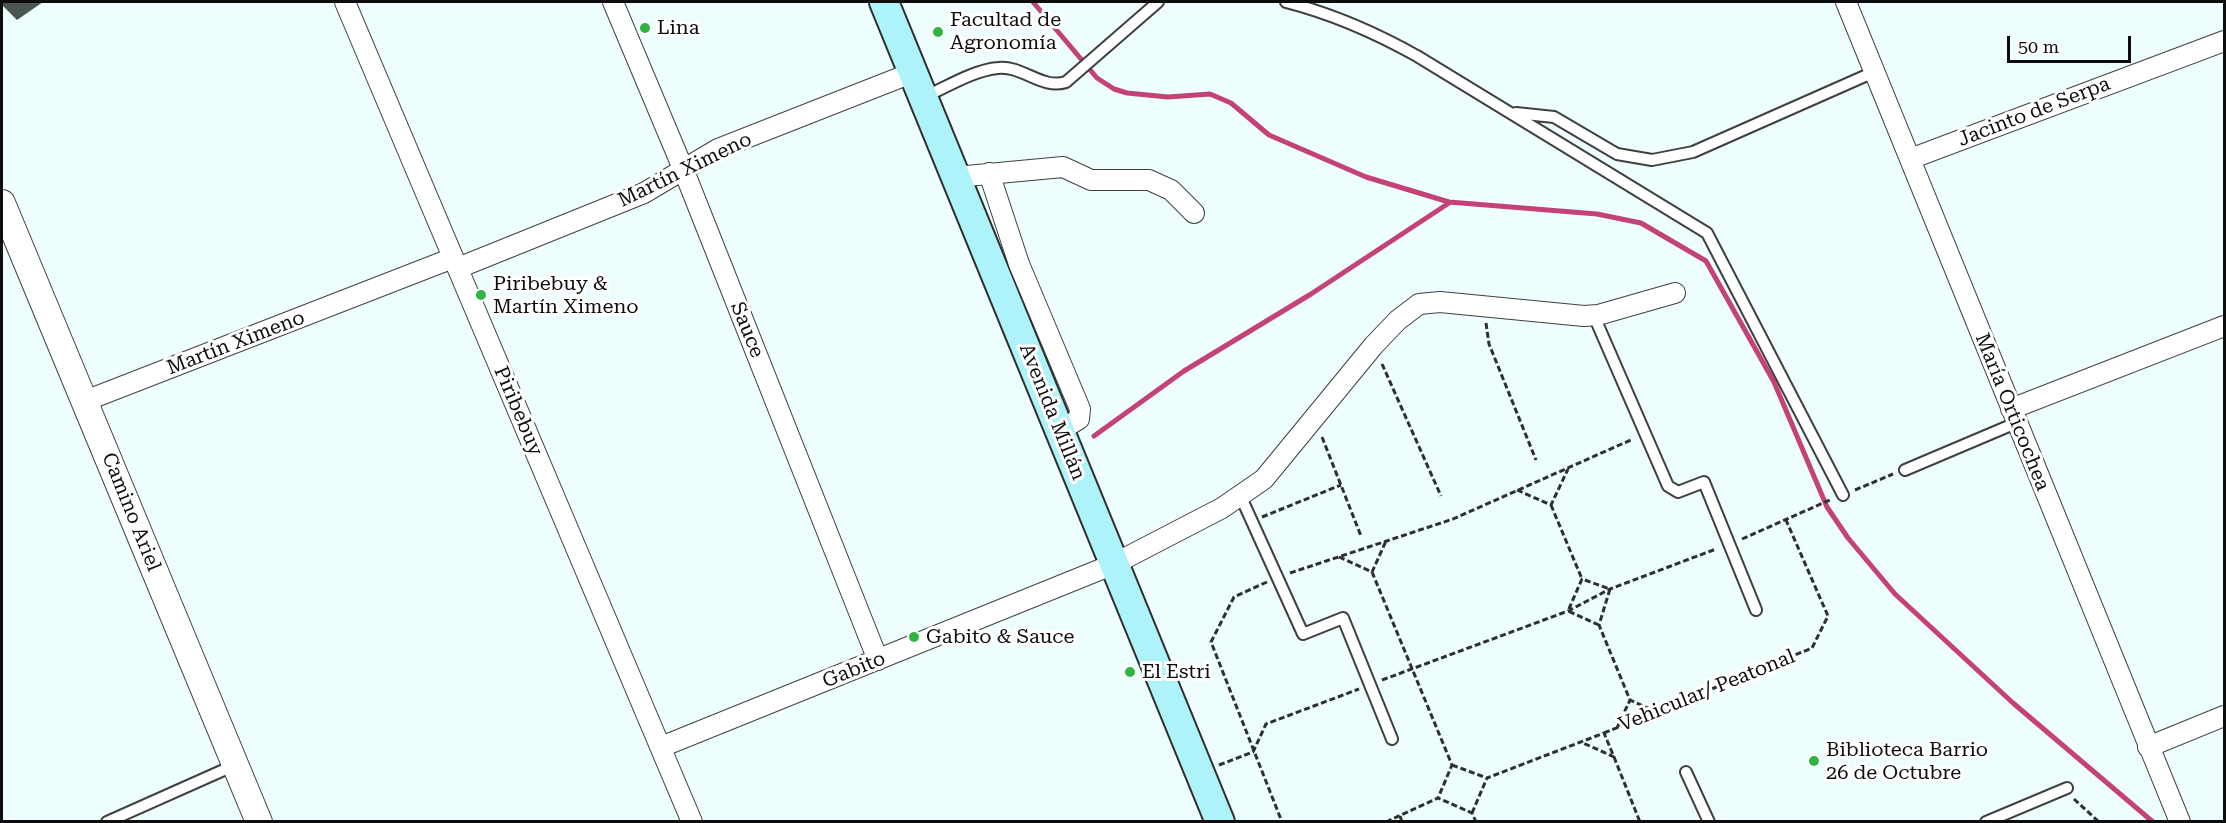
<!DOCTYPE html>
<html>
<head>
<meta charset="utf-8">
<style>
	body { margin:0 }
	#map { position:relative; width:2226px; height:823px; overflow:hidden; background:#eefefe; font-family:"Roboto Serif",serif }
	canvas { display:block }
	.frame { position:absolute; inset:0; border:3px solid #0d0d0d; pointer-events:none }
	.scale { position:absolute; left:2007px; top:36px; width:124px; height:27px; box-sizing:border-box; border:3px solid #0d0d0d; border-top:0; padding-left:8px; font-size:18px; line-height:21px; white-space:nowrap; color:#0d0d0d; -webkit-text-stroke:4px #fff; paint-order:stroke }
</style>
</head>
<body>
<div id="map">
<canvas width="2226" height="823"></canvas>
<div class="frame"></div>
<div class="scale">50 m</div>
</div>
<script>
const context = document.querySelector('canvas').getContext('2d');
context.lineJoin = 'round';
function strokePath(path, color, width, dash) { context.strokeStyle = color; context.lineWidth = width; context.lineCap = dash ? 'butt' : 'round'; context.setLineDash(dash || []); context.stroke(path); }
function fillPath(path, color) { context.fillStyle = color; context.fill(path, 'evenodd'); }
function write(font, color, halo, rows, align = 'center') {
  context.font = font + ' "Roboto Serif",serif'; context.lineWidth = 6; context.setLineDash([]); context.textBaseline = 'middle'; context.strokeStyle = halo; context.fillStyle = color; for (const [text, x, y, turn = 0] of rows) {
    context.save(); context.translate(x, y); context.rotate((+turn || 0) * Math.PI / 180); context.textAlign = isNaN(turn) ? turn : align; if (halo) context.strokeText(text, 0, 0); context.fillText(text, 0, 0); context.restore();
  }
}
const stream = new Path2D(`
	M 1033,2 L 1097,78 L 1114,89 L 1127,93 L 1168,97 L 1210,94 L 1231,103 L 1269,135 L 1366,177 L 1449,202 L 1597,214 L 1641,223 L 1706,261 L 1774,382 L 1827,507 L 1848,538 L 1895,594 L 2013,703 L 2153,822
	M 1094,436 L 1184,371 L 1311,294 L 1449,203`);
const building = new Path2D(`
	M 2,2 L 43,2 L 17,20 L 2,5 Z`);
const path = new Path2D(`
	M 1486,323 L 1489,344 L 1536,460
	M 1382,364 L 1441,496
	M 1322,437 L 1361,536
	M 1517,490 L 1551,505 L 1568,469
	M 1855,490 L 1893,474
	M 1551,505 L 1582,579
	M 1262,517 L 1341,485
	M 1742,539 L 1832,499
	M 1339,557 L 1372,572 L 1386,541
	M 1372,572 L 1452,765 L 1438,798
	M 1290,573 L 1453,519 L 1633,439
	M 1267,582 L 1234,597 L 1211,642 L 1282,822
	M 1599,625 L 1568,611 L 1582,579 L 1610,589 L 1599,625 L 1630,700 L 1656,712
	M 1382,680 L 1568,611 L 1610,589 L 1716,549
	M 1617,728 L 1630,700
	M 1604,733 L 1812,648 L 1828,616 L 1786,520
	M 1614,757 L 1640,822
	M 1219,765 L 1253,752 L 1266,724 L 1359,689
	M 1452,765 L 1487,778
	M 2074,799 L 2099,822
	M 1472,813 L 1487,778 L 1604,733 L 1614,757 L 1581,742
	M 1400,816 L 1402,822
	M 1386,822 L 1438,798 L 1472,813 L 1476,822`);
const service = new Path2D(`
	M 1286,2 C 1333,14 1374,32 1417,56 L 1707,233 L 1843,495
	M 924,97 C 947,87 974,70 998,68 C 1022,65 1042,90 1066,82 L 1158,2
	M 1516,113 L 1554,117 L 1617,154 L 1652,160 L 1693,152 L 1874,72
	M 1594,316 L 1668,486 L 1678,492 L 1704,482 L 1756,610
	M 1905,470 L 2016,423
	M 1240,495 L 1303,634 L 1343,618 L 1392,739
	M 1686,772 L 1709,822
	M 107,822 L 235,765
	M 1986,822 L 2067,788`);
const minor = new Path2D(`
	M 345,2 L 692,822
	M 613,2 L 684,171 L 878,660
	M 1846,2 L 2180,822
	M 1910,159 L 2224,41
	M 989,173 L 1019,264 L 1080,409 L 1079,419 L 1059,431
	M 956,177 L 1063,167 L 1091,180 L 1149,180 L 1171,190 L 1194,213
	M 458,268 L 644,193 L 718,149 L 914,72
	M 85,401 L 453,258
	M 2011,409 L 2224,326
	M 661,747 L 1114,564 L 1222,508 L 1264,479 L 1374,345 L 1398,320 L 1419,304 L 1440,302 L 1584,316 L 1598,315 L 1675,293
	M 2148,747 L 2224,716`);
const tertiary = new Path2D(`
	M 2,203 L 259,822`);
const secondary = new Path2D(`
	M 884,2 L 1220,822`);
const markers = [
	[645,28,6,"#2fb343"],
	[938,32,6,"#2fb343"],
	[481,295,6,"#2fb343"],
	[914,637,6,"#2fb343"],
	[1130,672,6,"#2fb343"],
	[1814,761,6,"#2fb343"]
];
const poiNames = [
	["Facultad de",950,20],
	["Agronomía",950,43],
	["Lina",657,28],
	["Piribebuy &",493,284],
	["Martín Ximeno",493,307],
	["Gabito & Sauce",926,637],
	["El Estri",1142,672],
	["Biblioteca Barrio",1826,750],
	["26 de Octubre",1826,773]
];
const streetNames = [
	["Jacinto de Serpa",2034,112,-21],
	["Martín Ximeno",685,170,-26],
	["Sauce",747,330,68],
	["Martín Ximeno",236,343,-21],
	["Piribebuy",518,411,67],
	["Avenida Millán",1052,412,68],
	["María Orticochea",2012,412,68],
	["Camino Ariel",131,512,68],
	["Gabito",854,670,-22],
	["Vehicular/ Peatonal",1707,691,-22]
];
strokePath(stream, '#c44276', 5);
fillPath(building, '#4a5550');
strokePath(service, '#404040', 14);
strokePath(minor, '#404040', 22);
strokePath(tertiary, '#404040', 28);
strokePath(secondary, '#2f2f2f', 32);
strokePath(path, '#2f2f2f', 3, [6, 3]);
strokePath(service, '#fff', 10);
strokePath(minor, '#fff', 20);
strokePath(tertiary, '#fff', 26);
strokePath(secondary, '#aef3f9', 28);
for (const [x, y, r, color] of markers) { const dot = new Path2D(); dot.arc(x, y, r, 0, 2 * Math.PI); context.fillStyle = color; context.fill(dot); strokePath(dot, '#fff', 2); }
write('20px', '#0d0d0d', '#fff', poiNames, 'left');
write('20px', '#0d0d0d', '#fff', streetNames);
</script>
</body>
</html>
